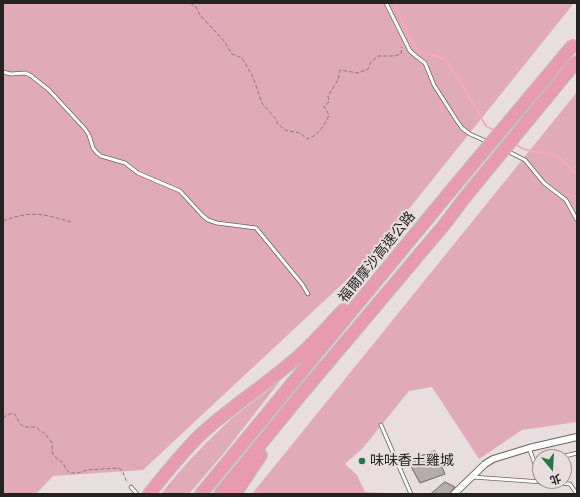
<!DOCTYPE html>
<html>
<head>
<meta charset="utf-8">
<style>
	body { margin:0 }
	#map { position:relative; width:580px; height:497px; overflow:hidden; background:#e8dee0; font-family:Quicksand,"Noto Sans TC",sans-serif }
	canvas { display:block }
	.frame { position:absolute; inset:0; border:4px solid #252222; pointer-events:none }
	.north { position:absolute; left:532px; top:449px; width:40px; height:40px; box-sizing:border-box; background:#e8dee0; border:1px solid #9a9394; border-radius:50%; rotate:162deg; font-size:11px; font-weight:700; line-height:16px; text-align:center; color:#252222 }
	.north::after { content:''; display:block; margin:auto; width:14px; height:18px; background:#287545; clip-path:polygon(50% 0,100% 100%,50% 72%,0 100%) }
</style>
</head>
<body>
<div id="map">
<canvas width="580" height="497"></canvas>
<div class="frame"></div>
<div class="north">北</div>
</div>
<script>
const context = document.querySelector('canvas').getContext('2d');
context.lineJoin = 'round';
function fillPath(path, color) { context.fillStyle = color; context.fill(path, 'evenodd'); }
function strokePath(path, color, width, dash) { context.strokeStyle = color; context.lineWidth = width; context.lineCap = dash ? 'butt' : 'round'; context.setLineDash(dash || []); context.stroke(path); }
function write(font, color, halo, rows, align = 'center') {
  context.font = font + ' Quicksand,"Noto Sans TC",sans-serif'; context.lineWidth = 4; context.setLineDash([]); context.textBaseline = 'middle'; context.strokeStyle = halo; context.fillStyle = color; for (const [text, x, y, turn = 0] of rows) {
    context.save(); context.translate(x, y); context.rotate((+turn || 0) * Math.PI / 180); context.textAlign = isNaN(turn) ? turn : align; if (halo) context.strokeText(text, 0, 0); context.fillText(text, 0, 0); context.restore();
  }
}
const green = new Path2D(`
	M 3,3 L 574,3 L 368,260 L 143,470 L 53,476 L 36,494 L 3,494 Z
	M 577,92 L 577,422 L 522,430 L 479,459 L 432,387 L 409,391 L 363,448 L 345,464 L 357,475 L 365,492 L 407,494 L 252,494 Z
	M 280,381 L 224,453 L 189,494 L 161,494 C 182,467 206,442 231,419 C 247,406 264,393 280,381 Z`);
const stream = new Path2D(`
	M 394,3 L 409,37 L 419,52 L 445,59 L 456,74 L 486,126 L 495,131
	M 515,144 L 523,149 L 537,152 L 549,153 L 562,160 L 577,175`);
const building = new Path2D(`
	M 435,451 L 445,474 L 420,483 L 408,461 Z
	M 445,482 L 455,487 L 449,494 L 431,494 Z`);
const path = new Path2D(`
	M 190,3 L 196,7 L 200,15 L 224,41 L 232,54 L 242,58 L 253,77 L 262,103 L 275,118 L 278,124 L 285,130 L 300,133 L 307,139 C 318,136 325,125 329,115 L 324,106 L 329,102 L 328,96 L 338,80 L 340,70 L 358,73 L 368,69 L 371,62 L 378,56 L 394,56 L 401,54 L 402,47
	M 3,221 C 32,210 43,214 71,222
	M 3,418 C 16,409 14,414 21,425 L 26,427 L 36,427 L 47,436 L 52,443 L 52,451 L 54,456 L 63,463 L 66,469 L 70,473 L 78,473 L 87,470 L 118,468 L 122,470 L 126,480 L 128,483`);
const service = new Path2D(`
	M 386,3 L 410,51 L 417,57 L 425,63 L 434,85 L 457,121 L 462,128 L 470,134 L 488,142
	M 3,72 L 11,74 L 25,73 L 30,75 L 49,90 L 85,129 L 89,135 L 93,148 L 97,153 L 101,156 L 125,163 L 138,173 L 180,191 L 202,215 L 208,220 L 217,223 L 256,228 L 302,284 L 308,294
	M 507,151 L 525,160 L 544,183 L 566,200 L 577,220
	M 381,425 L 411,494
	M 529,448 L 535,464 L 540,462
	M 561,457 L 577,453
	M 472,477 L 570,484 L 577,494
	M 131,487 L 137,494`);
const minor = new Path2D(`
	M 454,494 L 485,464 L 493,459 L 529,448 L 577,437`);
const motorway = new Path2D(`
	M 149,494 C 165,474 181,454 199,436 C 229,408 263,387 294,360 C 312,345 327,327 343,310
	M 201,494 L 453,188
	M 220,494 L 300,396 L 444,225 L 466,196
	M 235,494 L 261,455`);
const motorwayBridge = new Path2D(`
	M 453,188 L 573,45
	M 466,196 L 577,61`);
const markers = [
	[362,461,4,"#287545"]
];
const streetNames = [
	["福爾摩沙高速公路",377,257,-51]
];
const poiNames = [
	["味味香土雞城",370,461]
];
fillPath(green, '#e1aab7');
strokePath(stream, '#f9a6bb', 2);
fillPath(building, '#b6acae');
strokePath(building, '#6d6466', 1);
strokePath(service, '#6a6264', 4.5);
strokePath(minor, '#6a6264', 8);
strokePath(motorway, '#bebdbd', 14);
strokePath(path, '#817b7c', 1, [4, 2]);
strokePath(service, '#fff', 3);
strokePath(minor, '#fff', 6);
strokePath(motorway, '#e89baf', 12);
strokePath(motorwayBridge, '#bebdbd', 14, []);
strokePath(motorwayBridge, '#e89baf', 12);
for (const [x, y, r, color] of markers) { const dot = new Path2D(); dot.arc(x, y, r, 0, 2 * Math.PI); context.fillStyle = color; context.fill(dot); strokePath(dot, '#e8dee0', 1.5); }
write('14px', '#252222', '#e8dee0', streetNames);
write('14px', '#252222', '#e8dee0', poiNames, 'left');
</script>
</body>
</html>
